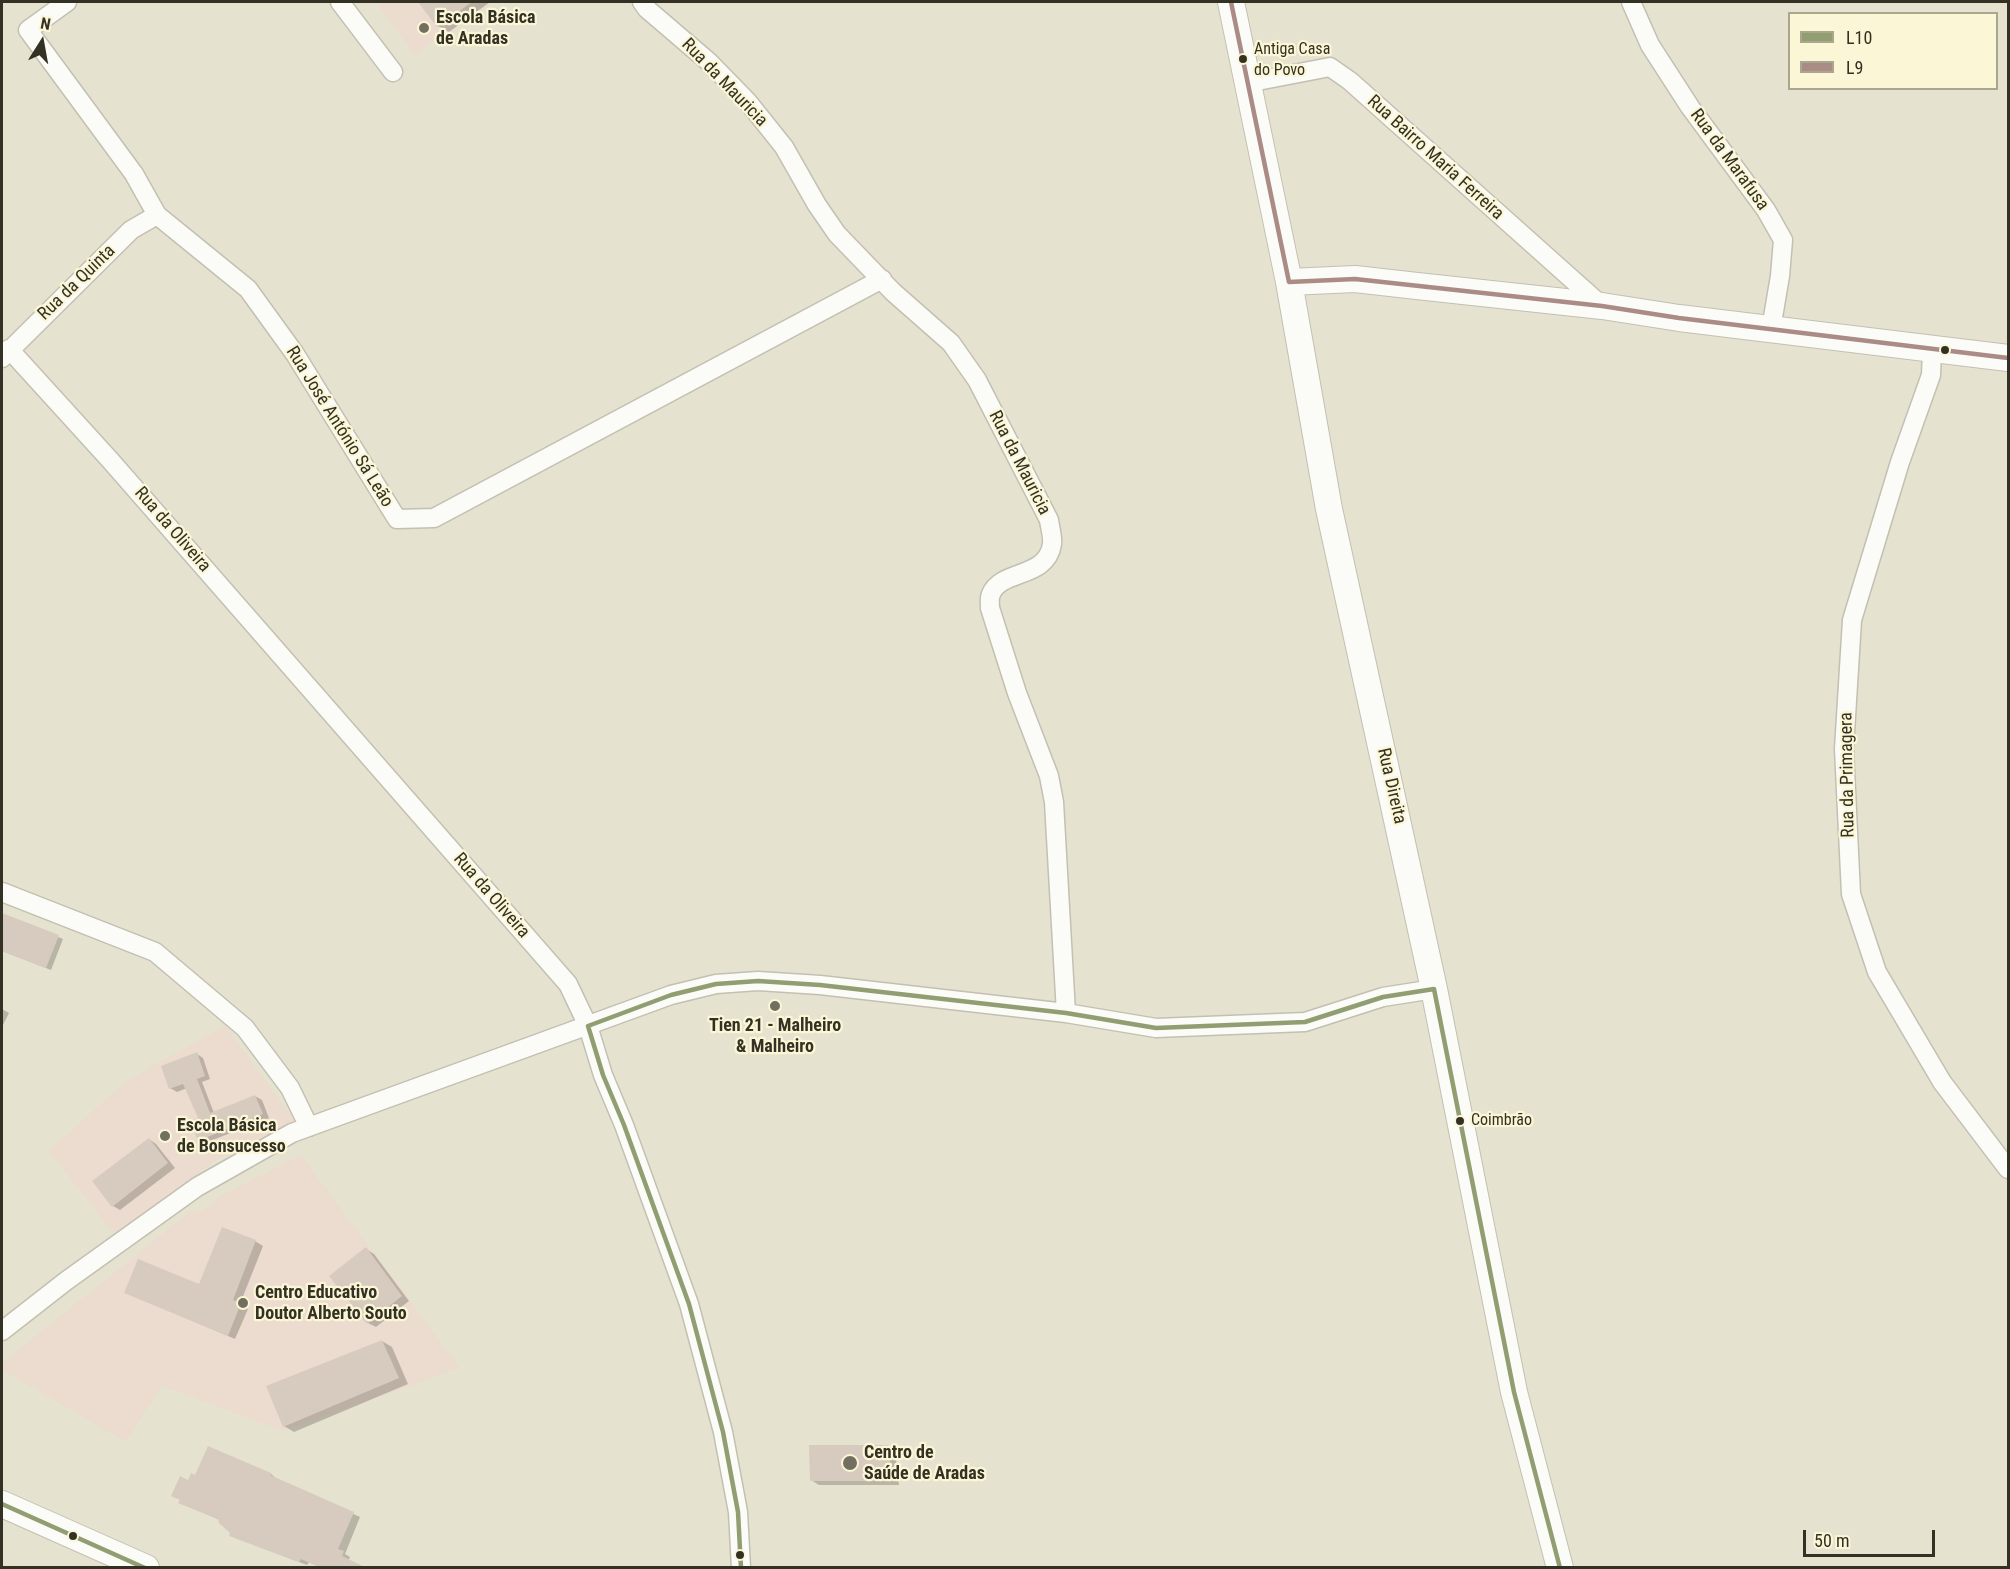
<!DOCTYPE html>
<html>
<head>
<meta charset="utf-8">
<style>
	body { margin:0 }
	#map { position:relative; width:2010px; height:1569px; overflow:hidden; background:#e6e2d0; font-family:"Roboto Condensed",sans-serif }
	canvas { display:block }
	.frame { position:absolute; inset:0; border:3px solid #333124; pointer-events:none }
	.legend { position:absolute; left:1788px; top:12px; width:210px; height:78px; box-sizing:border-box; background:#fbf6d5; border:2px solid #aba78e; margin:0; padding:8px 10px; list-style:none; font-size:18px; color:#333124 }
	.legend li { display:flex; align-items:center; gap:12px; height:30px }
	.legend b { width:30px; border:2px solid #aba78e }
	.north { position:absolute; left:12px; top:12px; width:60px; height:60px; -webkit-text-stroke:4px #fbf6d5; paint-order:stroke; rotate:11deg; font-size:16px; font-weight:700; line-height:24px; text-align:center; color:#333124 }
	.north::after { content:''; display:block; margin:auto; width:21px; height:27px; background:#333124; clip-path:polygon(50% 0,100% 100%,50% 72%,0 100%) }
	.scale { position:absolute; left:1803px; top:1530px; width:132px; height:27px; box-sizing:border-box; border:3px solid #333124; border-top:0; padding-left:8px; font-size:18px; line-height:21px; white-space:nowrap; color:#333124; -webkit-text-stroke:4px #fbf6d5; paint-order:stroke }
</style>
</head>
<body>
<div id="map">
<canvas width="2010" height="1569"></canvas>
<div class="frame"></div>
<ul class="legend">
<li><b style="height:8px;background:#919e72"></b>L10</li>
<li><b style="height:8px;background:#ab8b86"></b>L9</li>
</ul>
<div class="north">N</div>
<div class="scale">50 m</div>
</div>
<script>
const context = document.querySelector('canvas').getContext('2d');
context.lineJoin = 'round';
function fillPath(path, color) { context.fillStyle = color; context.fill(path, 'evenodd'); }
function strokePath(path, color, width, dash) { context.strokeStyle = color; context.lineWidth = width; context.lineCap = dash ? 'butt' : 'round'; context.setLineDash(dash || []); context.stroke(path); }
function write(font, color, halo, rows, align = 'center') {
  context.font = font + ' "Roboto Condensed",sans-serif'; context.lineWidth = 4.5; context.setLineDash([]); context.textBaseline = 'middle'; context.strokeStyle = halo; context.fillStyle = color; for (const [text, x, y, turn = 0] of rows) {
    context.save(); context.translate(x, y); context.rotate((+turn || 0) * Math.PI / 180); context.textAlign = isNaN(turn) ? turn : align; if (halo) context.strokeText(text, 0, 0); context.fillText(text, 0, 0); context.restore();
  }
}
const education = new Path2D(`
	M 376,2 L 493,2 L 414,55 Z
	M 225,1026 L 295,1121 L 216,1160 L 115,1236 L 49,1151 L 127,1080 Z
	M 301,1155 L 460,1368 L 283,1431 L 162,1386 L 126,1442 L 2,1370 L 2,1363 L 192,1210 L 200,1212 L 220,1196 Z`);
const shadow = new Path2D(`
	M 420,2 L 490,2 L 449,32 L 438,26 Z
	M 4,915 L 63,939 L 51,970 L 2,951 L 2,921 Z
	M 2,1009 L 9,1013 L 2,1027 Z
	M 197,1054 L 203,1058 L 210,1079 L 202,1082 L 214,1113 L 255,1096 L 262,1100 L 269,1118 L 205,1143 L 199,1140 L 200,1118 L 187,1088 L 177,1092 L 170,1088 Z
	M 149,1139 L 156,1144 L 175,1168 L 120,1210 L 113,1206 Z
	M 255,1241 L 263,1246 L 240,1304 L 248,1309 L 235,1339 L 134,1296 L 200,1286 Z
	M 366,1249 L 374,1254 L 409,1301 L 376,1327 L 368,1323 Z
	M 382,1341 L 392,1347 L 408,1384 L 294,1432 L 284,1426 Z
	M 887,1446 L 895,1451 L 899,1485 L 819,1485 L 811,1480 Z
	M 208,1448 L 271,1474 L 277,1479 L 360,1517 L 345,1554 L 350,1557 L 348,1561 L 309,1562 L 307,1565 L 238,1539 L 220,1520 L 187,1506 L 189,1482 L 196,1477 Z`);
const building = new Path2D(`
	M 418,2 L 472,2 L 437,27 Z
	M 2,913 L 59,935 L 46,968 L 2,951 Z
	M 197,1052 L 205,1076 L 197,1079 L 210,1113 L 255,1095 L 263,1114 L 198,1141 L 190,1121 L 198,1118 L 183,1084 L 169,1089 L 161,1066 Z
	M 149,1138 L 168,1163 L 112,1207 L 92,1181 Z
	M 222,1227 L 256,1240 L 233,1300 L 241,1303 L 228,1336 L 124,1293 L 138,1259 L 199,1284 Z
	M 366,1247 L 402,1296 L 367,1324 L 329,1276 Z
	M 382,1340 L 399,1378 L 283,1427 L 266,1386 Z
	M 809,1445 L 888,1445 L 892,1481 L 810,1481 Z
	M 208,1446 L 271,1473 L 270,1475 L 354,1512 L 338,1549 L 344,1551 L 342,1556 L 367,1568 L 321,1568 L 301,1559 L 299,1562 L 229,1536 L 230,1533 L 219,1523 L 218,1519 L 178,1503 L 180,1500 L 171,1496 L 180,1476 L 188,1480 L 191,1473 L 195,1475 Z`);
const street = new Path2D(`
	M 67,2 L 28,30 L 134,174 L 157,215 L 248,289 L 295,354 L 397,519 L 434,518 L 882,279
	M 340,2 L 393,72
	M 642,2 L 647,9 L 709,62 L 748,102 L 784,147 L 817,205 L 837,234 L 893,292 L 951,343 L 977,380 L 1049,520 C 1050,528 1053,537 1052,544 C 1047,579 1001,569 991,594 C 989,598 990,604 990,608 L 1017,693 L 1049,776 L 1054,802 L 1066,1013
	M 1631,2 L 1650,45 L 1690,107 L 1766,210 L 1783,240 L 1780,276 L 1771,329
	M 1247,83 L 1330,67 L 1350,81 L 1602,306
	M 9,349 L 110,460 L 568,984 L 588,1026 L 603,1075 L 624,1125 L 689,1304 L 723,1432 L 738,1512 L 741,1568
	M 1932,350 L 1931,375 L 1900,462 L 1852,620 L 1844,749 L 1851,894 L 1877,972 L 1942,1082 L 2008,1169
	M 2,358 L 131,230 L 157,215
	M 2,892 L 155,952 L 245,1028 L 290,1088 L 309,1127
	M 2,1331 L 66,1281 L 197,1187 L 292,1133 L 671,995 L 716,984 L 758,981 L 820,985 L 1066,1013 L 1156,1028 L 1305,1022 L 1383,997 L 1434,989`);
const secondary = new Path2D(`
	M 1231,2 L 1289,282 L 1329,509 L 1434,989 L 1514,1392 L 1560,1568
	M 1289,282 L 1355,279 L 1417,286 L 1602,306 L 1679,318 L 2008,358
	M 2,1504 L 146,1568`);
const bus1 = new Path2D(`
	M 2,1504 L 145,1568
	M 741,1568 L 738,1512 L 723,1432 L 689,1304 L 624,1125 L 603,1075 L 588,1026 L 671,995 L 716,984 L 758,981 L 820,985 L 1066,1013 L 1156,1028 L 1305,1022 L 1383,997 L 1434,989 L 1514,1392 L 1560,1568`);
const bus2 = new Path2D(`
	M 1231,2 L 1289,282
	M 1289,282 L 1355,279 L 1602,306 L 1679,318 L 2008,358`);
const markers = [
	[424,28,6,"#726f60"],
	[1243,59,5,"#333124"],
	[1945,350,5,"#333124"],
	[775,1006,6,"#726f60"],
	[1460,1121,5,"#333124"],
	[165,1136,6,"#726f60"],
	[243,1303,6,"#726f60"],
	[850,1463,8,"#726f60"],
	[73,1536,5,"#333124"],
	[740,1555,5,"#333124"]
];
const busNames = [
	["Antiga Casa",1254,50],
	["do Povo",1254,71],
	["Coimbrão",1471,1121]
];
const poiNames = [
	["Escola Básica",436,18],
	["de Aradas",436,39],
	["Tien 21 - Malheiro",775,1026,"center"],
	["& Malheiro",775,1047,"center"],
	["Escola Básica",177,1126],
	["de Bonsucesso",177,1147],
	["Centro Educativo",255,1293],
	["Doutor Alberto Souto",255,1314],
	["Centro de",864,1453],
	["Saúde de Aradas",864,1474]
];
const streetNames = [
	["Rua da Mauricia",724,83,46],
	["Rua Bairro Maria Ferreira",1435,158,42],
	["Rua da Marafusa",1729,160,54],
	["Rua da Quinta",77,283,-44],
	["Rua José António Sá Leão",339,427,58],
	["Rua da Mauricia",1019,463,63],
	["Rua da Oliveira",172,530,49],
	["Rua da Primagera",1848,775,-91],
	["Rua Direita",1391,786,77],
	["Rua da Oliveira",491,896,49]
];
fillPath(education, '#ecdccf');
fillPath(shadow, '#0003');
fillPath(building, '#d7cbbf');
strokePath(street, '#c3c0b2', 21);
strokePath(secondary, '#c3c0b2', 28);
strokePath(street, '#fbfbf8', 18);
strokePath(secondary, '#fbfbf8', 26);
strokePath(bus1, '#919e72', 4.5);
strokePath(bus2, '#ab8b86', 4.5);
for (const [x, y, r, color] of markers) { const dot = new Path2D(); dot.arc(x, y, r, 0, 2 * Math.PI); context.fillStyle = color; context.fill(dot); strokePath(dot, '#fbf6d5', 2); }
write('16px', '#333124', '#fbf6d5', busNames, 'left');
write('bold 18px', '#333124', '#fbf6d5', poiNames, 'left');
write('18px', '#333124', '#fbf6d5', streetNames);
</script>
</body>
</html>
